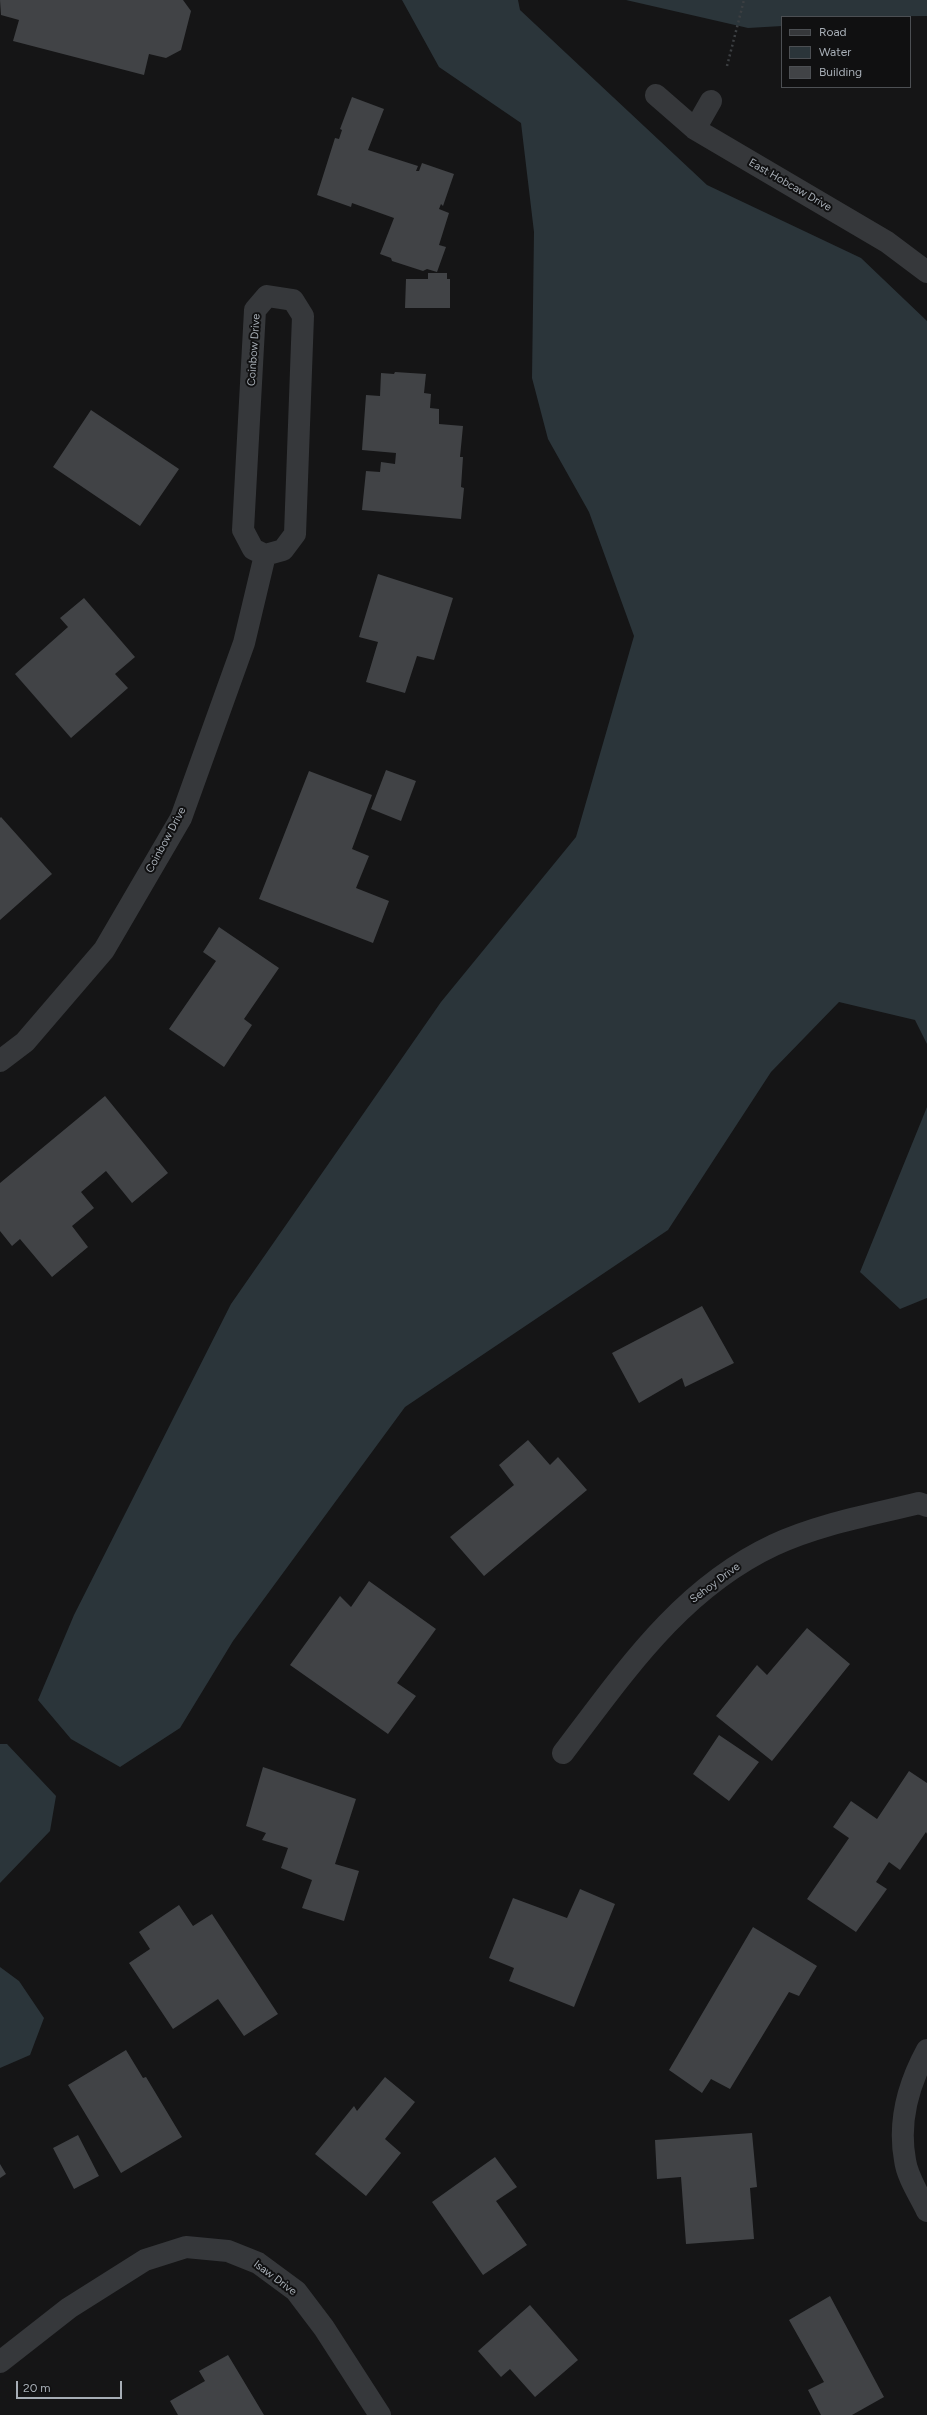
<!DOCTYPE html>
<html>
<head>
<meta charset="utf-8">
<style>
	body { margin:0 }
	#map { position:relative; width:927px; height:2415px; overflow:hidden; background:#151516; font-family:Figtree,sans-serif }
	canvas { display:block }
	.legend { position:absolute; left:781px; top:16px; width:130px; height:72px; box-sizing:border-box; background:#101011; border:1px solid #4c4f53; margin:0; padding:5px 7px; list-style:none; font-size:12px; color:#a7aeb6 }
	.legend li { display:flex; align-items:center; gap:8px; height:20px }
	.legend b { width:20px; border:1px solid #4c4f53 }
	.scale { position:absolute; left:16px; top:2381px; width:106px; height:18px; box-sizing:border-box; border:2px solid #a7aeb6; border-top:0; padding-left:5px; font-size:12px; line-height:14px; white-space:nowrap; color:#a7aeb6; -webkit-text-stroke:3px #101011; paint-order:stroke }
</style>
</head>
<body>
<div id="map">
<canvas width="927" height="2415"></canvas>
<ul class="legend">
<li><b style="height:5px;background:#36383b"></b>Road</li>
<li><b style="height:11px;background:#2b353a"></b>Water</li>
<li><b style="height:11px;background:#414346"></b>Building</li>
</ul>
<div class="scale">20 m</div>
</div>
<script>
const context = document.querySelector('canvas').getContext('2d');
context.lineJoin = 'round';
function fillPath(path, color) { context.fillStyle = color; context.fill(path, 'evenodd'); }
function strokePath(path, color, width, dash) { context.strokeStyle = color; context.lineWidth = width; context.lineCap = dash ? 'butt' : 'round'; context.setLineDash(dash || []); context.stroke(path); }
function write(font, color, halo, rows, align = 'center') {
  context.font = font + ' Figtree,sans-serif'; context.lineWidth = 4; context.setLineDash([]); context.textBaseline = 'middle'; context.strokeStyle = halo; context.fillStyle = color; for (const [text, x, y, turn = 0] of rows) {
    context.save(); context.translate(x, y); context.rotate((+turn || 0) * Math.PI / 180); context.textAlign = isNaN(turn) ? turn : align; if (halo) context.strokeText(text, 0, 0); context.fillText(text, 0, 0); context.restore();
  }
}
const water = new Path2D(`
	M 402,0 L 518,0 L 520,10 L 707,185 L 861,258 L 927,321 L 927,1044 L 915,1020 L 839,1002 L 771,1072 L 668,1230 L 405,1407 L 233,1641 L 180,1728 L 120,1767 L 71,1739 L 38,1700 L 74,1615 L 231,1304 L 441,1002 L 576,837 L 634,636 L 589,512 L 548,439 L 532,378 L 534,232 L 521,123 L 439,67 Z
	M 626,0 L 927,0 L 927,16 L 782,17 L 782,26 L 748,28 Z
	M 927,1107 L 927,1298 L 900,1309 L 860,1272 Z
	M 0,1744 L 7,1744 L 56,1796 L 50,1831 L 0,1883 Z
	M 0,1967 L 19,1981 L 44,2018 L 30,2055 L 0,2068 Z`);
const building = new Path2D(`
	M 0,0 L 183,0 L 191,11 L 181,50 L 166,58 L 149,54 L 144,75 L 13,41 L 19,20 L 1,15 Z
	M 352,97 L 384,109 L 368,150 L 418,166 L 416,171 L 419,171 L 422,163 L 454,174 L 443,206 L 441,204 L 439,209 L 449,213 L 439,245 L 446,247 L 437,272 L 427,269 L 423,271 L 392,261 L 391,258 L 380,254 L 394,218 L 352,203 L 351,207 L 317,195 L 335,138 L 339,139 L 342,130 L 340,129 Z
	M 428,273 L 447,273 L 447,279 L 450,279 L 450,308 L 405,308 L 406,279 L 428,279 Z
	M 395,372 L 426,374 L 424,393 L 431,394 L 430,408 L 439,409 L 439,424 L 463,426 L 460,457 L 463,457 L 461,487 L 464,488 L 461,519 L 362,510 L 366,471 L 380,472 L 381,462 L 395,464 L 396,453 L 362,450 L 366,395 L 380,396 L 381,373 L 394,374 Z
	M 91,410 L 179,469 L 140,526 L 53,467 Z
	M 378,574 L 453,598 L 434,660 L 417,656 L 405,693 L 366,682 L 378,642 L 359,637 Z
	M 84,598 L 135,657 L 115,674 L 128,688 L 71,738 L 15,674 L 68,627 L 60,618 Z
	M 386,770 L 416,781 L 401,821 L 371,809 Z
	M 309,771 L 372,795 L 352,849 L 369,856 L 356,888 L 389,901 L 373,943 L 259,899 Z
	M 1,817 L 52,874 L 0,920 L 0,818 Z
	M 219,927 L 279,968 L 244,1019 L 252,1025 L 224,1067 L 169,1029 L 216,961 L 203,952 Z
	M 105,1096 L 168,1173 L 132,1203 L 106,1171 L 81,1192 L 94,1208 L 72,1226 L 88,1247 L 52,1277 L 20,1239 L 12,1246 L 0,1231 L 0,1183 Z
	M 702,1306 L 734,1363 L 685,1387 L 682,1378 L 639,1403 L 612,1353 Z
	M 528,1440 L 550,1465 L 558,1457 L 587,1490 L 484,1576 L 450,1537 L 514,1485 L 499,1465 Z
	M 369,1581 L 436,1629 L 397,1683 L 416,1696 L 388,1734 L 290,1665 L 340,1596 L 351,1607 Z
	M 807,1628 L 850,1664 L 772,1761 L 716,1716 L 757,1665 L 767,1675 Z
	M 719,1735 L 759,1762 L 729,1801 L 693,1774 Z
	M 263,1767 L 356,1799 L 335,1864 L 359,1871 L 344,1921 L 302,1908 L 312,1880 L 281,1868 L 288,1848 L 262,1840 L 266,1833 L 246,1826 Z
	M 909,1771 L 927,1783 L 927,1834 L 926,1832 L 900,1870 L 889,1862 L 876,1882 L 887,1889 L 856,1932 L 807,1899 L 849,1838 L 833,1827 L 851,1801 L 877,1819 Z
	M 580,1889 L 615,1904 L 574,2007 L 509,1981 L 514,1968 L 489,1958 L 513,1898 L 567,1918 Z
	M 179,1905 L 193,1926 L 212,1914 L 278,2014 L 244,2036 L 218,1999 L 173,2029 L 129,1963 L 150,1949 L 139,1932 Z
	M 753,1927 L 817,1966 L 799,1996 L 789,1992 L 730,2089 L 711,2079 L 702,2093 L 669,2070 Z
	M 126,2050 L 143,2078 L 146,2077 L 182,2137 L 121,2173 L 68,2085 Z
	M 385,2077 L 415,2102 L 385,2139 L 401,2153 L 366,2196 L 315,2154 L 354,2106 L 357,2111 Z
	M 752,2133 L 757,2187 L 750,2188 L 754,2239 L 686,2244 L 681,2177 L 657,2179 L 655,2140 Z
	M 78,2135 L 99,2176 L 74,2189 L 53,2148 Z
	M 495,2157 L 517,2187 L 496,2201 L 527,2245 L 483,2275 L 432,2202 Z
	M 0,2164 L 6,2174 L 0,2178 Z
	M 830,2296 L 884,2397 L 852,2415 L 821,2415 L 808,2390 L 824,2382 L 789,2320 Z
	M 530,2305 L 578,2360 L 535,2397 L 510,2369 L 501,2377 L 478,2351 Z
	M 228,2355 L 264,2415 L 178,2415 L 170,2401 L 205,2381 L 199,2371 Z`);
const path = new Path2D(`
	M 727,66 L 744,0`);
const minor = new Path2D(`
	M 656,95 L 695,129 L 887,242 L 927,272
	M 695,129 L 711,101
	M 267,296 L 293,300 L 303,316 L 295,534 L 283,550 L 265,555 L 253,549 L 243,530 L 255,310 Z
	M 0,1061 L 25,1042 L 104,950 L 181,818 L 244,643 L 265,555
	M 563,1753 C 624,1673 680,1589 774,1545 C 819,1524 871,1515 919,1503 L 927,1506
	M 927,2050 C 909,2083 898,2122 905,2160 C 907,2177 920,2196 927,2211
	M 0,2362 L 69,2308 L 145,2260 L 186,2247 L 228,2251 L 258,2263 L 296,2291 L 324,2328 L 380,2415`);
const streetNames = [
	["East Hobcaw Drive",790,185,30],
	["Coinbow Drive",254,350,-86],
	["Coinbow Drive",166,840,-62],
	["Sehoy Drive",715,1583,-37],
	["Isaw Drive",275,2278,37]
];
fillPath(water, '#2b353a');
fillPath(building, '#414346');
strokePath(path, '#3c3f42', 2.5, [2, 3]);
strokePath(minor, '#36383b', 22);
write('11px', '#a7aeb6', '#101011', streetNames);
</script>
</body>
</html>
